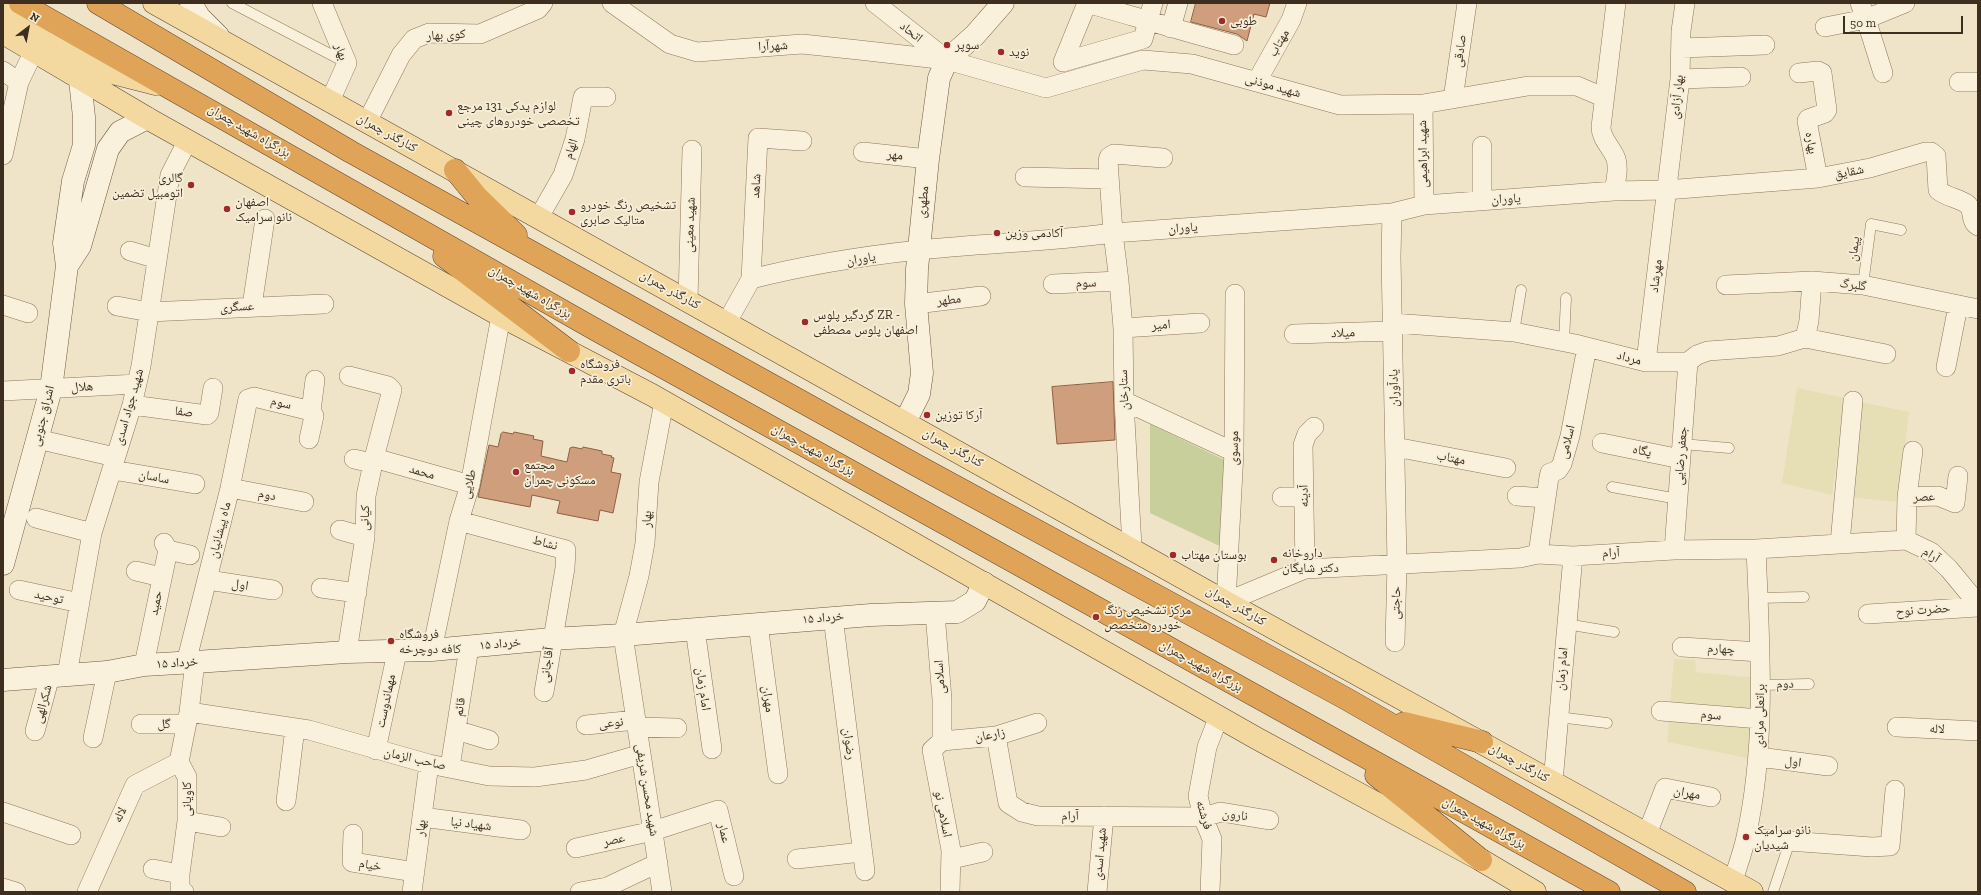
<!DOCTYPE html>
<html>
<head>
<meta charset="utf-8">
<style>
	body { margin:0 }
	#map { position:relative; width:1981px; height:895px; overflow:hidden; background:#f0e4c8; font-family:"Zilla Slab",serif }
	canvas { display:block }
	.frame { position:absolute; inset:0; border:4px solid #3d2e20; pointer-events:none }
	.north { position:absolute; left:8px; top:8px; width:40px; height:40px; -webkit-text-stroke:3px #f7eed8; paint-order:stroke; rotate:32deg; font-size:11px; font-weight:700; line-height:16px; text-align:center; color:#3d2e20 }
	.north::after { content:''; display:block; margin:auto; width:14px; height:18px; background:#3d2e20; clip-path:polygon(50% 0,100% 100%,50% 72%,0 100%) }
	.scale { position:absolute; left:1843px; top:16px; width:120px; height:18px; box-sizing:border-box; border:2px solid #3d2e20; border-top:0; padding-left:5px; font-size:12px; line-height:14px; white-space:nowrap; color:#3d2e20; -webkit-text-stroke:3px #f7eed8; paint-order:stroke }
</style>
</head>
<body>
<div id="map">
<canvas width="1981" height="895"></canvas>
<div class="frame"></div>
<div class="north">N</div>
<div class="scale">50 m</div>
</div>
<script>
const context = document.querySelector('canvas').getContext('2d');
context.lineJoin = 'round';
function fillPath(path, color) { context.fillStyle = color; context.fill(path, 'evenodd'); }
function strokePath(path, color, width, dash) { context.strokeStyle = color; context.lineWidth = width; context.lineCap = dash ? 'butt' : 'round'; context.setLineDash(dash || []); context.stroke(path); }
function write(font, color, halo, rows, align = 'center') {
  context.font = font + ' "Zilla Slab","Noto Naskh Arabic",serif'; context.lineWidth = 3.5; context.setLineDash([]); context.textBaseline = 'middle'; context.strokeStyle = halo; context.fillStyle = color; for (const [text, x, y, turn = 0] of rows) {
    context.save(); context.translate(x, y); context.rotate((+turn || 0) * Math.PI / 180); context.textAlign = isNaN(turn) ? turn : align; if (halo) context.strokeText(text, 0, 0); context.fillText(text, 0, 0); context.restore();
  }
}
const farmland = new Path2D(`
	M 1797,388 L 1845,398 L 1832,495 L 1782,483 Z
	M 1861,402 L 1909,412 L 1898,502 L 1849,497 Z
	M 1674,659 L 1695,660 L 1696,672 L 1757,678 L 1752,759 L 1667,742 Z`);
const green = new Path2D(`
	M 1150,424 L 1235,465 L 1230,551 L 1150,513 Z`);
const building = new Path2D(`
	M 1196,3 L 1270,3 L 1266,17 L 1254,14 L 1247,41 L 1237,34 L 1191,22 Z
	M 1113,382 L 1115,440 L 1057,444 L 1052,387 Z
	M 503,432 L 513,434 L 514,432 L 534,436 L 533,439 L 543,441 L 541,456 L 567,462 L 570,448 L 573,447 L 582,449 L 583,447 L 602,451 L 602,454 L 612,456 L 611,457 L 614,458 L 611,472 L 621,474 L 613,513 L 600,510 L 598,521 L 557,513 L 560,501 L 532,495 L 530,507 L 478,497 L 489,445 L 498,447 L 501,434 Z`);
const lane = new Path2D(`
	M 232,3 L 345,62
	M 1863,285 L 1871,224 L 1901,230
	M 1514,332 L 1521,290
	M 1564,342 L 1566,298
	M 1682,444 L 1729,448
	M 1612,487 L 1678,499
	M 1758,598 L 1804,597
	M 1566,624 L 1614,632
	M 1761,685 L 1809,684
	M 1558,717 L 1607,723
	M 1773,892 L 1790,841`);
const street = new Path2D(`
	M 322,3 L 347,63 L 330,101
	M 612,3 L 670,44 L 697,52 L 802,44 L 859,50 L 947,60 L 1046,88 L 1143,60 L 1192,64 L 1340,105 L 1423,104 L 1528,86 L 1577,86 L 1603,97
	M 875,3 L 947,60
	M 1153,3 L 1143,39 L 1063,62 L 1087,3 C 1136,17 1185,32 1234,45
	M 1860,3 L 1866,19 L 1905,3
	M 1825,27 L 1866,19 L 1883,73
	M 1171,28 L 1178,3
	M 1681,48 L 1765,45
	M 3,71 L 19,82
	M 1799,73 L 1818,71 L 1822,73 L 1827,110 L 1825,113 L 1808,119 L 1807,121 L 1818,178
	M 1680,79 L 1741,77
	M 1257,81 L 1291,20 L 1297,3
	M 1959,82 L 1978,82
	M 1453,99 L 1467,3
	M 1423,104 L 1424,205
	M 367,122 L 401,55 L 414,39 L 429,33 L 480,34 L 538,9 L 543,3
	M 1482,146 L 1482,200
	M 863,152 L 928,159
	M 3,155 L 19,82 L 34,51
	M 1025,177 L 1109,179
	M 1614,191 C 1616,180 1619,169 1616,159 C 1612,147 1601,140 1601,127 L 1616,3
	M 1392,213 L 1391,257 L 1397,564 L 1395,642
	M 539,217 L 563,175 L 575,139 L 583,97 L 606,97
	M 130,251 L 157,259
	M 751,279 L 758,138 L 802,141
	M 1053,284 L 1119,281
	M 1726,285 L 1812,281 L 1863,285 L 1978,309
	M 1235,294 L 1234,452 L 1226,602 L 1305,569 L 1520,558 L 1538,554 L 1573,556 L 1674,550 L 1756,549 L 1906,540 L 1931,552 L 1949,569 L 1978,604
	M 688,300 L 692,150
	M 916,304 L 981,296
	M 3,305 L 28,313
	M 117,306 L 149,312 L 324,304
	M 252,306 L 265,219
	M 727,322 L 751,279 C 806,265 863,256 919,250 C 983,243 1048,242 1113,233 L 1392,213 L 1424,205 L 1614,191 L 1666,190 L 1818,178 L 1870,168 L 1925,152 L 1931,152 L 1936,156 L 1938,190 C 1946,197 1958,198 1967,204 C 1975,210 1969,221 1978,226
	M 1393,323 L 1514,332 L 1575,344 L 1646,362 L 1688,362 L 1697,355 L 1708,351 L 1778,346 L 1805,338 L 1809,321 L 1812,281
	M 1123,328 L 1200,323
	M 1294,334 L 1392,331
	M 1805,338 L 1886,354
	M 1646,362 L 1680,79 L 1681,31 L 1685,3
	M 1946,367 L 1958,306
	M 3,391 L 137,384
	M 1124,401 L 1234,452
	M 132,405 L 207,415 L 209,413 L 213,388
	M 37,439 L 115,457
	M 309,439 L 314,416 L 311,411 L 315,380
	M 1602,443 L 1681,459
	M 1395,447 L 1506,468
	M 374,458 L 470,485
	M 354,459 L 372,463
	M 113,470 L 195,484
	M 230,488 L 304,502
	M 1517,496 L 1545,498
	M 1282,497 L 1304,497
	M 1907,497 L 1913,451
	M 36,518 L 92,533
	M 459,521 L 566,550 L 565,568 L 544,692
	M 340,530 L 365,537
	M 1906,540 L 1907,497 L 1938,496 L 1955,503 L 1958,476
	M 1840,543 L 1853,401
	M 1132,547 L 1124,401 L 1123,328 L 1119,281 L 1113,233 L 1108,161 L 1109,157 L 1114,154 L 1163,158
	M 168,550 L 190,555
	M 1674,550 L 1688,362
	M 1538,554 L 1549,477 L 1550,473 L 1558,470 L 1562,464 L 1570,436 L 1587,347
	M 1305,569 L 1303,445 L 1307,434 L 1314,427
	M 136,571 L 161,577
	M 208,580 L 273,590
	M 321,588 L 357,593
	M 19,590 L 80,603
	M 935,613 L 942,699 L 942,741
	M 1868,614 L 1978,607
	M 833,617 L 865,871
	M 758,624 L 778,774
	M 695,629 L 712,749
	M 1682,647 L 1760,652
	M 432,650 L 459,521 L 470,485 L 501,316
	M 347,652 L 365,537 L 366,496 L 374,458 L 392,390 L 388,386 L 349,376
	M 186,663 L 230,488 L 248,399 L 254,397 L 311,411
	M 144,665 L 168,550 L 164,543
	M 67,675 L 92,533 L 132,405 L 141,366 L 170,175 L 188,140
	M 1661,711 L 1760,719
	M 189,712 L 309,730 L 429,764 L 489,776 L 535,777 L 586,770 L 641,754
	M 141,724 L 186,724
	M 586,725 L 636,720
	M 637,727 L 677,728
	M 1897,727 L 1978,731
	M 456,730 L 489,740
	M 35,731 L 50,676
	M 996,736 L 1008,803 L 1022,812 L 1038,816 L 1203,817 L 1221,812 L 1269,820
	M 93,738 L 107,672
	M 942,741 L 932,750 L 951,850 L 950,892
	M 942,741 L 996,736 L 1037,723
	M 376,750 L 397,652
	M 1759,757 L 1828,766
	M 450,767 L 469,647
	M 1553,782 L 1573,556
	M 286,801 L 295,728
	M 3,812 L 71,835
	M 422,817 L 521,830
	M 187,821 L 221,827
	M 353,834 L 352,862 L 415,872
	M 1647,834 L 1665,788 L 1711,797
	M 1746,838 L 1872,847 L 1890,846 L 1895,790
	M 576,848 L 653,831 L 718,810 L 734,876
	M 797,859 L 862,852
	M 952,859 L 983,852
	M 153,869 L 180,874
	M 1733,881 C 1737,867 1743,852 1746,837 C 1767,743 1760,645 1756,549
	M 3,888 L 16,892
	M 87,892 L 135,785 L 179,762
	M 184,892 L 180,891 L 180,874 L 187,821 L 187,777 L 179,762 L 189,712 L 195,662
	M 412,892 L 429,764
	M 580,892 L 607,887 L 658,863
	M 662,892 L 623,635 L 639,576 L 645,543 L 649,482 L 664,402
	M 1097,892 L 1104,816
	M 1210,892 L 1212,839 L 1203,817 L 1198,796 L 1207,747 L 1219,716`);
const secondary = new Path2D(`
	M 191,3 L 199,17 L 218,36
	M 67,266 L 80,246 L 108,149 L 120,132 L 147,118
	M 905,422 L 919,394 L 922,373 L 916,304 L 917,269 L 928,159 L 939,78 L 947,60 L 975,35 L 1003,3
	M 3,564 L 51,389 L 67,266 L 64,243 L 73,181 L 84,145 L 84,117 L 80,80
	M 3,680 L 107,672 L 144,665 L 195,662 L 347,652 L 432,650 L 551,639 L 623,635 L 871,615 L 957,612 L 975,601 L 984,583`);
const primary = new Path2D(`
	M 154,3 L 1226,602 L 1752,892
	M 3,11 L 109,72 L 156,84
	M 3,33 L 147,118 L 501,316 L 652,395 L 1256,738 L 1481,860 L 1535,892`);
const highway = new Path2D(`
	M 20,3 L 598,331 L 1609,892
	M 98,3 L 351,152 L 916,465 L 1343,697 L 1685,892
	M 455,170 L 477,197 L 516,235
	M 444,256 L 569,351
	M 1404,723 L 1482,742
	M 1376,775 L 1481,860`);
const markers = [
	[1222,21,4,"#9e2a2b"],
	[947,45,4,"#9e2a2b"],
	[1001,52,4,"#9e2a2b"],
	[449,113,4,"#9e2a2b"],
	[191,185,4,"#9e2a2b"],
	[227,209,4,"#9e2a2b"],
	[572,212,4,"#9e2a2b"],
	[997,233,4,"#9e2a2b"],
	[805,322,4,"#9e2a2b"],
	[572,371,4,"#9e2a2b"],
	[927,415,4,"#9e2a2b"],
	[516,472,4,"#9e2a2b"],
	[1173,555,4,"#9e2a2b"],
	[1274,560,4,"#9e2a2b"],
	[1096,617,4,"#9e2a2b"],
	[391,641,4,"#9e2a2b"],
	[1746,837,4,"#9e2a2b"]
];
const poiNames = [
	["طوبی",1230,21],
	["سوپر",955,45],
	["نوید",1009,52],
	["لوازم یدکی 131 مرجع",457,106],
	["تخصصی خودروهای چینی",457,121],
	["گالری",183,178,"right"],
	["اتومبیل تضمین",183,193,"right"],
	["اصفهان",235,202],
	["نانو سرامیک",235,217],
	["تشخیص رنگ خودرو",580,205],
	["متالیک صابری",580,220],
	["آکادمی وزین",1005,233],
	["گردگیر پلوس ZR -",813,315],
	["اصفهان پلوس مصطفی",813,330],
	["فروشگاه",580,364],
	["باتری مقدم",580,379],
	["آرکا توزین",935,415],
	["مجتمع",524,465],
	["مسکونی چمران",524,480],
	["داروخانه",1282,553],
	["دکتر شایگان",1282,568],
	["بوستان مهتاب",1181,555],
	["مرکز تشخیص رنگ",1104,610],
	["خودرو متخصص",1104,625],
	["فروشگاه",399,634],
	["کافه دوچرخه",399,649],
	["نانو سرامیک",1754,830],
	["شیدیان",1754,845]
];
const streetNames = [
	["اتحاد",911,32,38],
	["کوی بهار",446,35,-3],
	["مهتاب",1279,43,-60],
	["شهرآرا",773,46,-3],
	["صادقی",1460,51,-82],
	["بهار",341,52,72],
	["شهید موذنی",1273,86,16],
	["بهار آزادی",1677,97,-84],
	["بزرگراه شهید چمران",249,131,30],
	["کنارگذر چمران",387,133,29],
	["بهاره",1811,143,80],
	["الهام",571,149,-73],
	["شهید ابراهیمی",1423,154,-91],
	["مهر",895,155,6],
	["شقایق",1849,172,-11],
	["شاهد",756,186,-87],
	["یاوران",1506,199,-3],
	["مطهری",923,202,-84],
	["شهید معینی",690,225,-88],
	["یاوران",1183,228,-4],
	["پیمان",1854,249,-83],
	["یاوران",861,259,-9],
	["مهرشاد",1656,276,-83],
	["سوم",1086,283,-2],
	["گلبرگ",1853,285,7],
	["کنارگذر چمران",670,290,29],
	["بزرگراه شهید چمران",530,292,30],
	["مطهر",949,300,-6],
	["عسگری",237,307,-3],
	["امیر",1161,325,-4],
	["میلاد",1343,333,-2],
	["مرداد",1629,358,14],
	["هلال",82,387,-3],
	["یادآوران",1394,388,-91],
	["ستارخان",1124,390,-92],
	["سوم",281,403,13],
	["شهید جواد اسدی",129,407,-74],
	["صفا",184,412,8],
	["اشراق جنوبی",43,416,-76],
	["اسلامی",1567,442,-76],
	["کنارگذر چمران",953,448,29],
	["موسوی",1234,448,-89],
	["بزرگراه شهید چمران",813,450,29],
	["پگاه",1642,451,11],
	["جعفر رضایی",1681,456,-86],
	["مهتاب",1451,458,11],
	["محمد",422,472,16],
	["ساسان",154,477,10],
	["طلایی",469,484,-77],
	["دوم",267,495,11],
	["آدینه",1304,496,-91],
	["عصر",1924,497,-2],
	["کیانی",365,518,-87],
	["بهار",647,519,-86],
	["ماه پیشانیان",220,530,-76],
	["نشاط",545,543,15],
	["آرام",1611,553,-2],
	["آرام",1931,555,34],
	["اول",240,585,9],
	["توحید",49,597,12],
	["حمید",156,603,-79],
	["حاجتی",1396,603,-88],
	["کنارگذر چمران",1236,606,30],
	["حضرت نوح",1923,610,-4],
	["۱۵ خرداد",823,618,-5],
	["۱۵ خرداد",500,644,-5],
	["چهارم",1721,649,3],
	["۱۵ خرداد",177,663,-4],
	["آقاجانی",547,665,-82],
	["بزرگراه شهید چمران",1201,666,29],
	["امام زمان",1562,669,-85],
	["اسلامی",940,677,-94],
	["دوم",1785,684,-1],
	["امام زمان",703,689,82],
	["مهران",768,699,82],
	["مهماندوست",386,701,-78],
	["شکرالهی",43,704,-75],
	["قائم",460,707,-81],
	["سوم",1711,715,5],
	["براتعلی مرادی",1760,716,-89],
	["نوعی",611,723,-6],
	["گل",164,724],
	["لاله",1937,729,3],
	["زارعان",990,735,-10],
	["رضوان",849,744,83],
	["صاحب الزمان",415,759,13],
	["اول",1793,762,7],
	["کنارگذر چمران",1519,763,29],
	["شهید محسن شریفی",647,790,81],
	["مهران",1687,793,11],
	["کاویانی",187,799,-90],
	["اسلامی نو",943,814,79],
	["لاله",120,815,-65],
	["فرشته",1204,815,74],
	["نارون",1235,815,7],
	["آرام",1070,816,-1],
	["بزرگراه شهید چمران",1484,823,29],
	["شهیاد نیا",471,824,7],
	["بهار",421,828,-83],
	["عمار",724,833,77],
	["عصر",614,840,-12],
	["شهید اسدی",1100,854,-85],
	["خیام",370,865,9]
];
fillPath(farmland, '#e6deb5');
fillPath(green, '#c9cf9b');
fillPath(building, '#cf9f7d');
strokePath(building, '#8d5f41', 1);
strokePath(lane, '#8d765c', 11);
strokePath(street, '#8d765c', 20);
strokePath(secondary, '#6f573f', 23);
strokePath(primary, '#5b4430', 23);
strokePath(highway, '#5b4430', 23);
strokePath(lane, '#faf1dc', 10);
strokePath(street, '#faf1dc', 19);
strokePath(secondary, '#faf1dc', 22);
strokePath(primary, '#f3d9a0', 22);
strokePath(highway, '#e0a458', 22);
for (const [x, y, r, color] of markers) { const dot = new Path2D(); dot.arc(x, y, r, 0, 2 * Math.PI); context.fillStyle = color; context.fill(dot); strokePath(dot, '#f7eed8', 1.5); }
write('13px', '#3d2e20', '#f7eed8', poiNames, 'left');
write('13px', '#3d2e20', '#f7eed8', streetNames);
</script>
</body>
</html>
